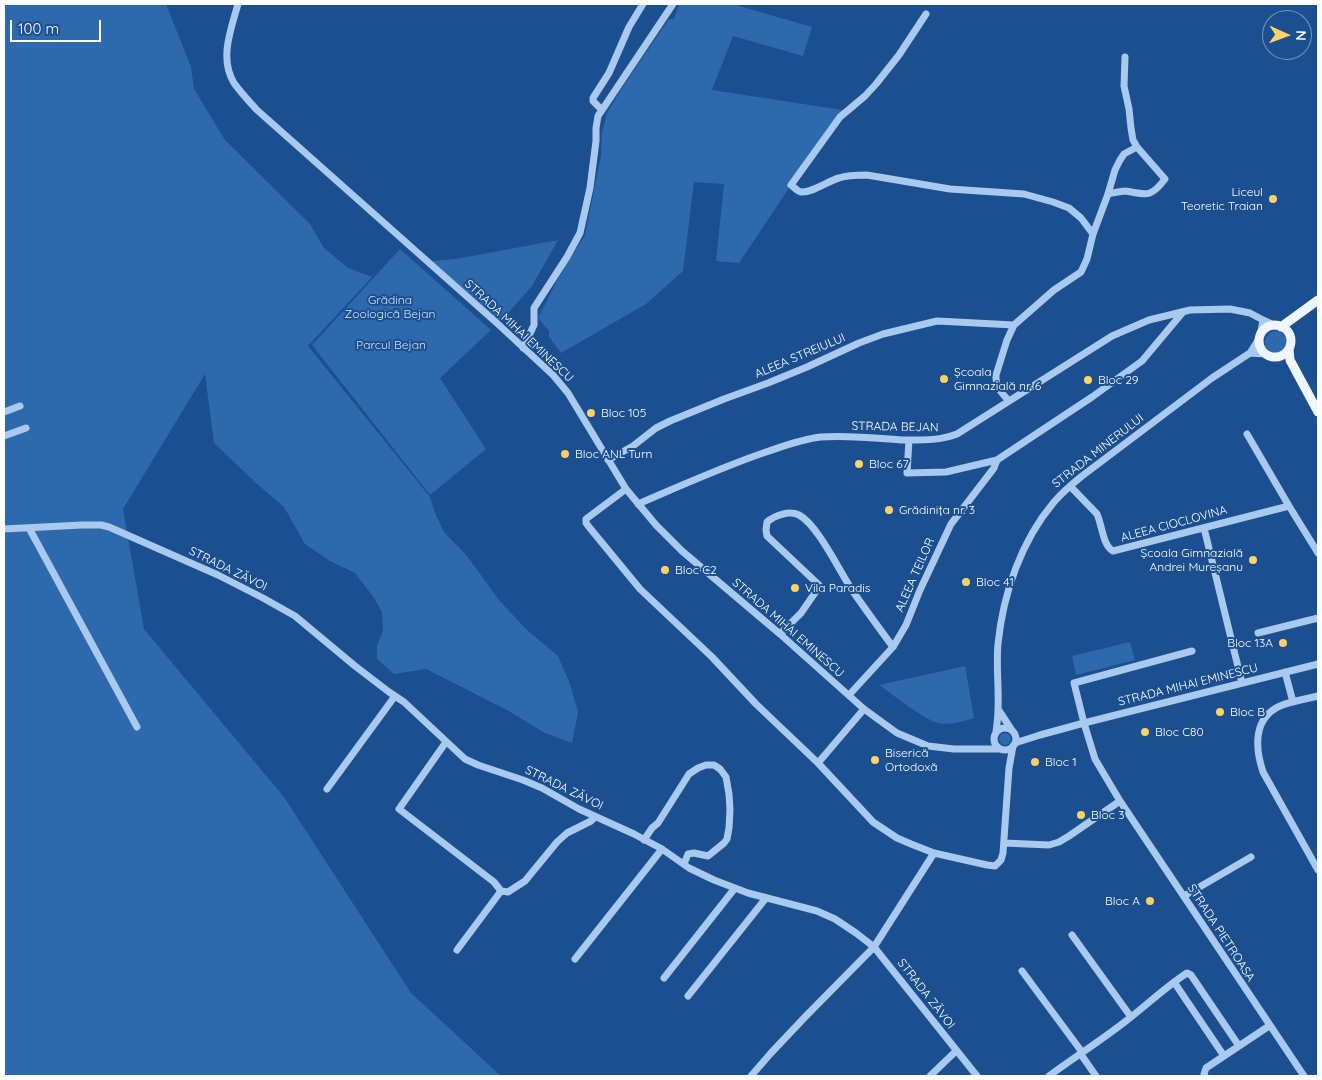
<!DOCTYPE html>
<html>
<head>
<meta charset="utf-8">
<style>
	body { margin:0 }
	#map { position:relative; width:1322px; height:1080px; overflow:hidden; background:#1b4f8f; font-family:Quicksand,sans-serif }
	canvas { display:block }
	.frame { position:absolute; inset:0; border:5px solid #fff; pointer-events:none }
	.north { position:absolute; left:1262px; top:10px; width:50px; height:50px; box-sizing:border-box; background:#1b4f8f; border:1px solid #7695bc; border-radius:50%; rotate:92deg; font-size:14px; font-weight:700; line-height:20px; text-align:center; color:#fff }
	.north::after { content:''; display:block; margin:auto; width:18px; height:22px; background:#ffd166; clip-path:polygon(50% 0,100% 100%,50% 72%,0 100%) }
	.scale { position:absolute; left:10px; top:20px; width:91px; height:22px; box-sizing:border-box; border:2px solid #fff; border-top:0; padding-left:6px; font-size:15px; line-height:18px; white-space:nowrap; color:#fff; -webkit-text-stroke:4px #1b4f8f; paint-order:stroke }
</style>
</head>
<body>
<div id="map">
<canvas width="1322" height="1080"></canvas>
<div class="frame"></div>
<div class="north">N</div>
<div class="scale">100 m</div>
</div>
<script>
const context = document.querySelector('canvas').getContext('2d');
context.lineJoin = 'round';
function fillPath(path, color) { context.fillStyle = color; context.fill(path, 'evenodd'); }
function strokePath(path, color, width, dash) { context.strokeStyle = color; context.lineWidth = width; context.lineCap = dash ? 'butt' : 'round'; context.setLineDash(dash || []); context.stroke(path); }
function write(font, color, halo, rows, align = 'center') {
  context.font = font + ' Quicksand,sans-serif'; context.lineWidth = 4; context.setLineDash([]); context.textBaseline = 'middle'; context.strokeStyle = halo; context.fillStyle = color; for (const [text, x, y, turn = 0] of rows) {
    context.save(); context.translate(x, y); context.rotate((+turn || 0) * Math.PI / 180); context.textAlign = isNaN(turn) ? turn : align; if (halo) context.strokeText(text, 0, 0); context.fillText(text, 0, 0); context.restore();
  }
}
const green = new Path2D(`
	M 4,4 L 166,4 L 191,67 L 194,89 L 225,140 L 310,224 L 324,248 L 348,268 L 372,277 L 308,346 L 430,497 L 435,513 L 444,532 L 467,556 L 499,600 L 527,630 L 558,656 L 570,684 L 578,712 L 572,743 L 543,732 L 507,710 L 426,669 L 394,674 L 377,659 L 377,645 L 383,631 L 382,612 L 374,598 L 355,573 L 330,561 L 305,544 L 284,507 L 256,483 L 214,443 L 205,374 L 123,509 L 144,629 L 284,797 L 411,993 L 501,1076 L 4,1076 Z
	M 679,4 L 732,4 L 812,27 L 803,56 L 733,36 L 712,90 L 843,110 L 791,185 L 739,263 L 716,261 L 724,184 L 694,182 L 683,271 L 646,304 L 561,353 L 549,337 L 549,331 L 538,318 L 559,277 L 585,235 L 601,156 L 602,132 L 607,113 L 620,91 L 669,19 L 674,19 Z
	M 558,240 L 532,286 L 500,322 L 432,261 L 456,259 Z
	M 400,249 L 491,330 L 440,378 L 486,449 L 430,495 L 312,345 Z
	M1265 342a11 11 0 1 1 22 0a11 11 0 1 1-22 0Z
	M 1130,642 L 1135,660 L 1076,675 L 1072,656 Z
	M 965,666 L 974,718 C 964,721 954,724 943,724 C 927,723 894,695 879,685 Z
	M999 739a6 6 0 1 1 12 0a6 6 0 1 1-12 0Z`);
const minor = new Path2D(`
	M 238,4 C 231,29 219,59 234,83 C 241,93 249,101 257,110 L 499,325 L 553,375 L 568,393 L 626,489 L 656,525 L 682,551 L 780,634 L 864,709 L 897,733 L 928,746 L 954,749 L 1000,749
	M 926,14 L 899,55 L 876,84 L 865,96 L 840,117 L 791,185 C 794,187 797,191 801,192 C 812,193 828,181 839,178 C 848,175 857,175 867,175 L 950,189 L 1024,194 L 1053,202 L 1069,208 L 1081,218 L 1093,234
	M 602,110 L 593,101 L 593,98 L 609,73 L 629,27 L 643,4
	M 1108,194 C 1114,193 1120,191 1125,191 C 1146,194 1150,199 1165,179 L 1137,147
	M 1014,325 L 1054,290 L 1081,272 L 1087,259 L 1093,234 L 1108,194 L 1115,170 L 1120,160 L 1124,154 L 1137,147 L 1133,140 L 1131,128 L 1129,109 L 1124,86 L 1125,57
	M 523,348 L 534,325 L 534,308 L 567,257 L 580,233 L 590,188 L 596,141 L 596,128 L 598,116 L 673,4
	M 1250,353 L 1260,337 L 1263,320
	M 4,412 L 20,406
	M 1247,434 L 1289,506 L 1318,553
	M 4,436 L 26,428
	M 909,440 L 907,473 L 946,472 L 997,460 L 1092,397 L 1142,361 L 1183,312
	M 608,460 L 633,446 L 656,428 L 670,421 L 724,399 L 768,383 L 807,367 L 859,343 L 883,334 L 937,321 L 1014,325 L 1007,340 L 996,375 C 995,387 1002,393 1009,401
	M 1070,486 L 1097,514 C 1102,525 1103,546 1113,551 L 1289,506
	M 626,489 L 586,519 L 586,523 L 589,527 L 640,589 L 712,657 L 756,704 L 818,763 L 873,822 L 897,838 L 911,844 L 934,853 L 987,865 L 995,866 L 1001,860 L 1003,853 L 1009,768 L 1013,746
	M 638,504 C 680,486 722,467 766,452 C 784,446 802,439 821,437 C 847,435 875,438 901,440 C 921,440 939,441 957,434 L 1112,336 L 1149,320 L 1190,310 L 1230,309 L 1250,313 L 1263,320 L 1276,326
	M 29,528 L 137,727
	M 1204,528 L 1242,683
	M 4,529 L 82,525 L 101,525 L 109,527 L 218,575 L 263,598 L 295,616 L 355,666 L 389,692 L 404,702 L 465,759 L 478,765 L 523,780 L 542,788 L 579,809 L 634,834 L 662,849 L 689,868 L 714,880 L 748,893 L 817,911 L 835,919 L 856,933 L 874,947 L 977,1076
	M 1258,633 L 1318,618
	M 780,634 L 801,613 L 819,587 L 819,585 L 767,536 L 766,530 L 767,522 C 774,516 789,510 799,515 C 817,524 840,572 852,590 C 865,609 879,628 893,647
	M 1192,651 L 1074,683 L 1084,723 L 1095,759 L 1120,801 L 1304,1076
	M 1285,672 L 1293,702
	M 849,695 L 893,647 L 906,625 L 920,590 L 951,524 L 994,468 L 997,460
	M 1318,696 C 1306,699 1292,701 1280,706 C 1253,718 1255,748 1263,772 L 1318,870
	M 998,709 L 1011,729
	M994 739a11 11 0 1 1 22 0a11 11 0 1 1-22 0Z
	M 996,732 C 997,724 998,717 998,709 C 999,687 996,665 998,644 C 1003,594 1021,541 1054,502 C 1062,493 1072,484 1082,476 L 1212,378 L 1250,353 L 1266,354
	M 446,742 L 399,809 L 494,882 L 501,891
	M 1015,743 L 1040,735 L 1084,723 L 1318,664
	M 818,763 L 864,709
	M 327,789 L 395,696
	M 644,840 L 652,828 L 658,823 L 689,774 L 698,768 L 706,765 L 714,765 L 720,769 L 726,777 L 729,794 L 730,810 L 729,828 L 727,839 L 724,843 L 708,856 L 694,853 L 688,854 L 684,864
	M 1004,843 L 1049,845 L 1059,842 L 1069,836 L 1120,801
	M 1184,896 L 1251,857
	M 1072,935 L 1131,1017
	M 457,950 L 501,891 L 508,892 L 525,881 L 557,842 L 567,833 L 591,821 L 595,817
	M 575,959 L 662,849
	M 1022,971 L 1082,1052
	M 664,978 L 735,888
	M 1174,982 L 1224,1056
	M 688,996 L 766,898
	M 1080,1053 L 1096,1076
	M 751,1076 L 771,1053 L 805,1017 L 874,947 L 934,853
	M 930,1076 L 956,1051
	M 1049,1076 C 1076,1056 1105,1038 1131,1017 C 1150,1002 1167,986 1187,973 L 1191,975 L 1239,1046
	M 1205,1076 L 1204,1074 L 1206,1068 L 1269,1026`);
const major = new Path2D(`
	M1259 341a16 16 0 1 1 32 0a16 16 0 1 1-32 0Z
	M 1281,327 L 1318,300
	M 1289,349 L 1290,360 L 1318,412`);
const markers = [
	[1273,199,5,"#ffd166"],
	[944,379,5,"#ffd166"],
	[1088,380,5,"#ffd166"],
	[591,413,5,"#ffd166"],
	[565,454,5,"#ffd166"],
	[859,464,5,"#ffd166"],
	[889,510,5,"#ffd166"],
	[1253,560,5,"#ffd166"],
	[665,570,5,"#ffd166"],
	[966,582,5,"#ffd166"],
	[795,588,5,"#ffd166"],
	[1283,643,5,"#ffd166"],
	[1220,712,5,"#ffd166"],
	[1145,732,5,"#ffd166"],
	[875,760,5,"#ffd166"],
	[1035,762,5,"#ffd166"],
	[1081,815,5,"#ffd166"],
	[1150,901,5,"#ffd166"]
];
const poiNames = [
	["Liceul",1263,192,"right"],
	["Teoretic Traian",1263,206,"right"],
	["Școala",954,372],
	["Gimnazială nr. 6",954,386],
	["Bloc 29",1098,380],
	["Bloc 105",601,413],
	["Bloc ANL Turn",575,454],
	["Bloc 67",869,464],
	["Grădinița nr. 3",899,510],
	["Școala Gimnazială",1243,553,"right"],
	["Andrei Mureșanu",1243,567,"right"],
	["Bloc C2",675,570],
	["Bloc 41",976,582],
	["Vila Paradis",805,588],
	["Bloc 13A",1273,643,"right"],
	["Bloc B",1230,712],
	["Bloc C80",1155,732],
	["Biserică",885,753],
	["Ortodoxă",885,767],
	["Bloc 1",1045,762],
	["Bloc 3",1091,815],
	["Bloc A",1140,901,"right"]
];
const parkNames = [
	["Grădina",390,300],
	["Zoologică Bejan",390,314],
	["Parcul Bejan",391,345]
];
const streetNames = [
	["STRADA MIHAI EMINESCU",519,331,43],
	["ALEEA STREIULUI",800,356,-23],
	["STRADA BEJAN",895,427,1],
	["STRADA MINERULUI",1098,451,-38],
	["ALEEA CIOCLOVINA",1174,524,-15],
	["STRADA ZĂVOI",228,569,26],
	["ALEEA TEILOR",915,575,-66],
	["STRADA MIHAI EMINESCU",788,628,41],
	["STRADA MIHAI EMINESCU",1188,685,-14],
	["STRADA ZĂVOI",564,788,26],
	["STRADA PIETROASA",1221,933,57],
	["STRADA ZĂVOI",926,994,52]
];
fillPath(green, '#2e69ad');
strokePath(minor, '#a9c9ee', 7);
strokePath(major, '#f0f6ff', 9);
for (const [x, y, r, color] of markers) { const dot = new Path2D(); dot.arc(x, y, r, 0, 2 * Math.PI); context.fillStyle = color; context.fill(dot); strokePath(dot, '#1b4f8f', 2); }
write('12px', '#fff', '#1b4f8f', poiNames, 'left');
write('12px', '#cfe3fa', '#1b4f8f', parkNames);
write('12px', '#fff', '#1b4f8f', streetNames);
</script>
</body>
</html>
